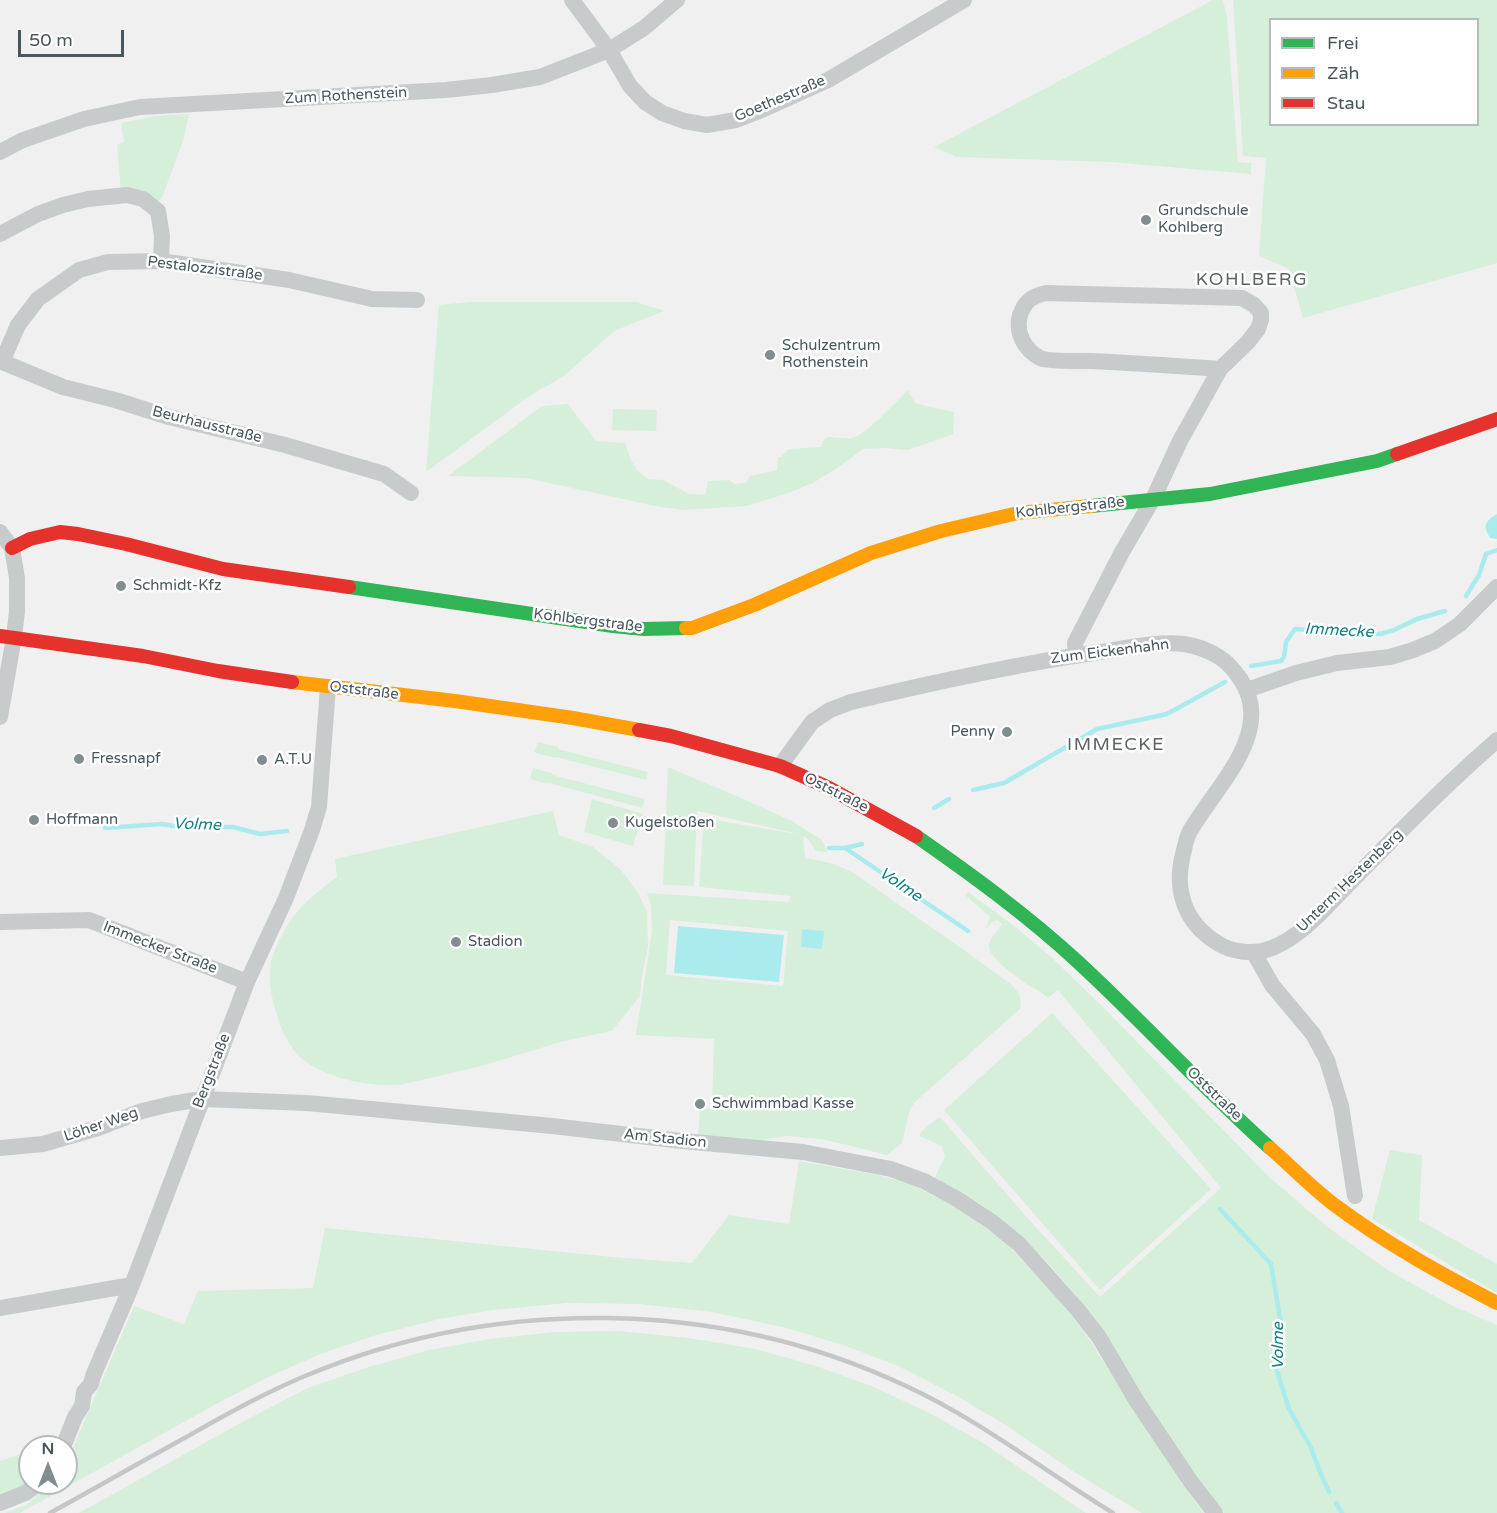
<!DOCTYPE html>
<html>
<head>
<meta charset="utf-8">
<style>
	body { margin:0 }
	#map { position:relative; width:1497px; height:1513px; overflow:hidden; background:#f1f0f0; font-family:"Varela Round",sans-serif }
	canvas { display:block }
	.legend { position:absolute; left:1269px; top:18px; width:210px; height:108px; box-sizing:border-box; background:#fff; border:2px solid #b5bcbe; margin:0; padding:8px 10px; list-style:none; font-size:18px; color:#47575d }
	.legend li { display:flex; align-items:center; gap:12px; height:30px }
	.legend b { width:30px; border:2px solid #b5bcbe }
	.north { position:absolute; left:18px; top:1435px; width:60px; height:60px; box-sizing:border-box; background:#fff; border:2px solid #b5bcbe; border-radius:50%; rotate:0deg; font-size:16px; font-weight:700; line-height:24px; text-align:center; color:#47575d }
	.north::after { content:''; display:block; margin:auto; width:21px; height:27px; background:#828d90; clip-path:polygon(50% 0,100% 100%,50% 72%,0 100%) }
	.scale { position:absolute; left:18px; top:30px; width:106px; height:27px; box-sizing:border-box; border:3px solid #47575d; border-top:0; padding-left:8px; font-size:18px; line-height:21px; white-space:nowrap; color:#47575d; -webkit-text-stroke:4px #fff; paint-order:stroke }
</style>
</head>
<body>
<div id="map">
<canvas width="1497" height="1513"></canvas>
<ul class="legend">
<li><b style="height:8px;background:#30b455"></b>Frei</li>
<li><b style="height:8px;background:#ff9f0a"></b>Zäh</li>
<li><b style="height:8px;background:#e5322d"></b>Stau</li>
</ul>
<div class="north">N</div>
<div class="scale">50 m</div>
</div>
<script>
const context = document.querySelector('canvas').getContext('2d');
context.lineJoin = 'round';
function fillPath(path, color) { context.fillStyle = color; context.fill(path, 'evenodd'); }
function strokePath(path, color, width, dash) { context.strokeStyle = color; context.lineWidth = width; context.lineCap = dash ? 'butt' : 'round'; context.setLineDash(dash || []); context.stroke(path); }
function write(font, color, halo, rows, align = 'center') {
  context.font = font + ' "Varela Round",sans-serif'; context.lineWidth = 5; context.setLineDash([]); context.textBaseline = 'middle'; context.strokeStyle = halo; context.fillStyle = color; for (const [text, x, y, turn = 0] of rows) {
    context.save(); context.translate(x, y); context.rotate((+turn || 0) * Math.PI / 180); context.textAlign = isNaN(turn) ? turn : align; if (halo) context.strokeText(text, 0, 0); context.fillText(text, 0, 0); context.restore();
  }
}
const green = new Path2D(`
	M 1213,0 L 1223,0 L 1227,18 L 1238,162 L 1251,163 L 1251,174 L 1111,162 L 957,157 L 934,147 Z
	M 1233,0 L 1497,0 L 1497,263 L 1303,318 L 1289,269 L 1259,256 L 1266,158 L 1243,156 ZM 1270,20 L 1478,20 L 1478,124 L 1270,124 Z
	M 189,114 L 183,141 L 163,195 L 156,206 L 121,193 L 117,145 L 124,142 L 121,123 L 155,116 Z
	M 471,302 L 636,302 L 664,311 L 614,331 L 564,376 L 531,395 L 426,472 L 439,305 Z
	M 908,390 L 915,403 L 926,406 L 954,412 L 953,434 L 908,450 L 885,448 L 863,449 L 840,466 L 813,483 L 785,494 L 746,506 L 682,510 L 655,506 L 526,478 L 448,476 L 542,406 L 568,404 L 596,441 L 625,443 L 631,460 L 637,470 L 648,479 L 664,480 L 674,486 L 689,494 L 705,495 L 708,481 L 729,480 L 735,484 L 746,483 L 750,476 L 777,470 L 778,457 L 781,457 L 788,449 L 821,447 L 823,441 L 827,437 C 835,437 844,439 852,438 C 866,435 897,401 908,390 Z
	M 613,409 L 657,410 L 656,431 L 612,430 Z
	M 538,742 L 558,747 L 558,749 L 648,772 L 646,780 L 556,757 L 555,758 L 534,752 Z
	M 668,767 L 741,798 L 792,821 L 822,840 L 828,852 L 816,851 L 808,839 L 803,836 L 805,858 C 823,860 835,864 852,872 L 964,950 L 1012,985 L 1019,994 L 1021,1005 L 1020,1009 L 915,1102 L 910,1109 L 902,1143 L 887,1155 L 822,1139 L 785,1136 L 763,1140 L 698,1136 L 700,1109 L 712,1109 L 714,1039 L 636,1035 L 652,931 L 651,906 L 647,893 L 788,902 L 791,896 L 699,887 L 704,818 L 802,835 L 697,811 L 694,886 L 663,885 ZM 670,920 L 788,931 L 783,986 L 666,975 Z
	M 533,768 L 552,773 L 552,775 L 645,799 L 642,808 L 549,783 L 548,784 L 530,779 Z
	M 592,799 L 643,814 L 633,846 L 584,832 Z
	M 553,811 L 559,835 L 593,847 L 621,870 L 637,891 L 647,912 L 648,947 L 642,975 L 640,996 L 612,1031 L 564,1041 L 478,1067 L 399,1085 C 367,1087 318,1077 296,1053 C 286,1041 280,1026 276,1012 C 271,996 268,978 271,962 C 272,956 275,950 277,945 C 292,912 309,898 337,877 L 335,859 Z
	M 968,892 L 1014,926 L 1051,957 L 1103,1007 L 1269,1177 L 1329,1228 L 1389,1271 L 1451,1305 L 1497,1325 L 1497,1513 L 1224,1513 L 1207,1492 L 1074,1293 L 1043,1258 L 1013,1229 L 982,1205 L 934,1179 L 945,1157 L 942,1146 L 919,1136 L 923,1130 L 940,1117 L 1024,1214 L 1100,1297 L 1221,1188 L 1058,990 L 1048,998 C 1042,992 1036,990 1028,985 C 1019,979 986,956 989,945 C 990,938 998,930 1002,924 L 997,920 L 992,922 L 985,929 L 990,917 L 965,895 Z
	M 1052,1013 L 1211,1189 L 1100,1290 L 944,1110 Z
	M 1390,1150 L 1422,1155 L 1419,1220 L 1497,1264 L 1497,1293 L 1372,1219 Z
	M 799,1161 L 878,1175 L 911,1184 L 957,1208 L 1004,1241 L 1047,1286 L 1083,1330 L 1185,1488 L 1204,1513 L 1142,1513 L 1071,1470 L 1007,1426 L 957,1396 L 898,1366 L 843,1345 L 783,1327 L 712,1312 L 639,1304 L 567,1303 L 493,1310 L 439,1319 L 373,1336 L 321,1354 L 270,1376 L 218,1403 L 20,1513 L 5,1513 L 26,1505 L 54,1483 L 66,1483 L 66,1464 L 134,1306 L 184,1324 L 198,1291 L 313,1288 L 325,1228 L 612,1257 L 692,1263 L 729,1215 L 789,1224 Z
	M 619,1331 L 689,1338 L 756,1349 L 816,1366 L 874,1387 L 933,1415 L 980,1441 L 1086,1513 L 79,1513 L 244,1421 L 308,1388 L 369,1367 L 429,1350 L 490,1339 L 555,1332 Z
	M 30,1451 L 30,1483 L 0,1499 L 0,1461 Z`);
const water = new Path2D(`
	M 1497,514 L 1497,539 L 1490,538 C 1483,525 1484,522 1497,514 Z
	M 678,926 L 784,935 L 779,982 L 674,973 Z
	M 802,929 L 824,931 L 822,949 L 801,947 Z`);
const stream = new Path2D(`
	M 1466,596 L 1479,575 L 1486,554 L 1497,550
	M 1251,666 L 1281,661 L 1284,657 L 1286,642 L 1295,629 L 1380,634 L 1394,630 L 1417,619 L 1445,611
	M 973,790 L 1004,783 L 1097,729 L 1167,714 L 1225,682
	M 934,808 L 949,799
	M 105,828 L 162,824 L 180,827 L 233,827 L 260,834 L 287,831
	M 829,848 L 845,848 L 968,931
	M 845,848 L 862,844
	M 1220,1209 L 1271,1264 L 1281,1324 L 1276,1345 L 1277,1371 L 1289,1409 L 1311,1448 L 1320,1472 L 1329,1492
	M 1336,1503 L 1342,1513`);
const street = new Path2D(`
	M 572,0 L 609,50 L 630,86 L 645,102 L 662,113 L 684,121 L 707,125 L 736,120 L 764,109 L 828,80 L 964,0
	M 0,152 L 23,140 L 84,119 L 140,107 L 446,90 L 492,85 L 540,77 L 609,50 L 644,28 L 677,0
	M 0,234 L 38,214 L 63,205 L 88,199 L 127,195 L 143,199 L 158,211 L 162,236 L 161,261
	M 0,361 L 63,387 L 115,400 L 169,417 L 285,445 L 384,474 L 411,493
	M 2,362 L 18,325 L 38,299 L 79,270 L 108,262 L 161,261 L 289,280 L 372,299 L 417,300
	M 0,532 L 12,548 L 17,578 L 17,612 L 14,637 L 0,717
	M 1076,656 L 1075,643 L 1122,552 L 1153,499 L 1180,441 L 1220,369 L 1248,342 L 1258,329 L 1261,320 L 1261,313 L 1254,305 L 1242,298 L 1046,293 C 1032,296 1025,301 1020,315 C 1015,333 1025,350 1040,358 C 1049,362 1079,361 1090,361 C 1134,363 1177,366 1220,369
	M 1247,690 L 1296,673 L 1337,663 L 1390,657 L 1413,650 L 1435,641 L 1460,624 L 1497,587
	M 780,766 L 812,722 L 830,710 L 851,702 C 931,683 1012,665 1093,653 C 1123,649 1154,641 1184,644 C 1197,646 1208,650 1219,657 C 1229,663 1235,671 1241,680 C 1276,734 1213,789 1189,833 C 1186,839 1185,847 1183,854 C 1174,889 1184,922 1216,942 C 1232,953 1254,955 1272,948 C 1299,937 1320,914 1339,894 C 1354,879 1369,863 1384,848 C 1420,811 1458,774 1497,740
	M 0,922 L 89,920 L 247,982
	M 1254,953 L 1272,985 L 1313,1034 L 1327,1060 L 1341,1106 L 1355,1196
	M 0,1148 L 43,1144 L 98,1128 L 142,1111 L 171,1104 L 202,1099 L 307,1103 L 552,1126 L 682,1141 L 803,1152 L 891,1169 L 924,1181 L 957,1199 L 992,1222 L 1019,1244 L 1077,1309 L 1099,1337 L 1136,1400 L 1191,1482 L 1215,1513
	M 0,1308 L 132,1285
	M 63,1447 L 75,1417 L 82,1406 L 84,1392 L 91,1384 L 93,1376 L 132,1285 L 247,982 L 286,898 L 312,830 L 319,807 L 328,687
	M 0,1503 L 25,1493 L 40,1483`);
const fast = new Path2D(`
	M 1091,506 L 1210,494 L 1377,461 L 1397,454
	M 349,587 L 613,626 L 644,629 L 686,628
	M 916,836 C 972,875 1027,915 1078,962 C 1143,1022 1204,1089 1270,1148`);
const slow = new Path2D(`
	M 686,628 L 692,628 L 754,605 L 871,553 L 941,531 L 1018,513 L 1091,506
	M 292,682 L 455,701 L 573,718 L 639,730
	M 1270,1148 C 1292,1167 1313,1189 1336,1206 C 1387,1244 1441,1274 1497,1303`);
const jam = new Path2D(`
	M 1397,454 L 1497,419
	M 12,548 L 30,539 L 60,532 L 78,534 L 126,544 L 223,569 L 349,587
	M 0,636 L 143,656 L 218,671 L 292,682
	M 639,730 L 671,736 L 780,766 L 827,787 L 916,836`);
const rail = new Path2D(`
	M 50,1513 C 94,1489 137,1464 181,1440 C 222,1417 262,1394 305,1376 C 495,1296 719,1298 906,1386 C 980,1420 1044,1471 1113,1513`);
const markers = [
	[1146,220,6,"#828d90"],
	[770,355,6,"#828d90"],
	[121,586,6,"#828d90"],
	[1007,732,6,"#828d90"],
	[79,759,6,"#828d90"],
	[262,760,6,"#828d90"],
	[34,820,6,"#828d90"],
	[613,823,6,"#828d90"],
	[456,942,6,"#828d90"],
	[700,1104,6,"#828d90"]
];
const streetNames = [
	["Zum Rothenstein",346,96,-3],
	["Goethestraße",780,99,-23],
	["Pestalozzistraße",205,269,7],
	["Beurhausstraße",207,425,14],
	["Kohlbergstraße",1070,508,-6],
	["Kohlbergstraße",588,621,7],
	["Zum Eickenhahn",1110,652,-7],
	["Oststraße",364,691,7],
	["Oststraße",836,793,27],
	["Unterm Hestenberg",1350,881,-44],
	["Immecker Straße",160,948,21],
	["Bergstraße",212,1071,-69],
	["Oststraße",1214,1094,44],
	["Löher Weg",101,1125,-19],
	["Am Stadion",665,1139,6]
];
const poiNames = [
	["Grundschule",1158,211],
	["Kohlberg",1158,228],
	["Schulzentrum",782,346],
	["Rothenstein",782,363],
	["Schmidt-Kfz",133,586],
	["Penny",995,732,"right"],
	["Fressnapf",91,759],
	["A.T.U",274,760],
	["Hoffmann",46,820],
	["Kugelstoßen",625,823],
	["Stadion",468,942],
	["Schwimmbad Kasse",712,1104]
];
const waterNames = [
	["Immecke",1339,631,3],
	["Volme",197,825,2],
	["Volme",900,885,34],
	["Volme",1279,1346,-90]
];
const quarterNames = [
	["KOHLBERG",1252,280],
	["IMMECKE",1116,745]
];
fillPath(green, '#d5efda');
fillPath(water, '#aaeced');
strokePath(stream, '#aaeced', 4.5);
strokePath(street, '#c8cbcc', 16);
strokePath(fast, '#30b455', 14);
strokePath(slow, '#ff9f0a', 14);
strokePath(jam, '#e5322d', 14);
strokePath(rail, '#c4c6c7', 4.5);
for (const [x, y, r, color] of markers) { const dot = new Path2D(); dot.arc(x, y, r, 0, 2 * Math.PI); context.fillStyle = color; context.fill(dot); strokePath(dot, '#fff', 2); }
write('15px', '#47575d', '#fff', streetNames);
write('15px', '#47575d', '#fff', poiNames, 'left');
write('italic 16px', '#0e8184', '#fff', waterNames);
context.letterSpacing = '1.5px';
write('18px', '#5c6164', '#fff', quarterNames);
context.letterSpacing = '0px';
</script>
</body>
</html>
